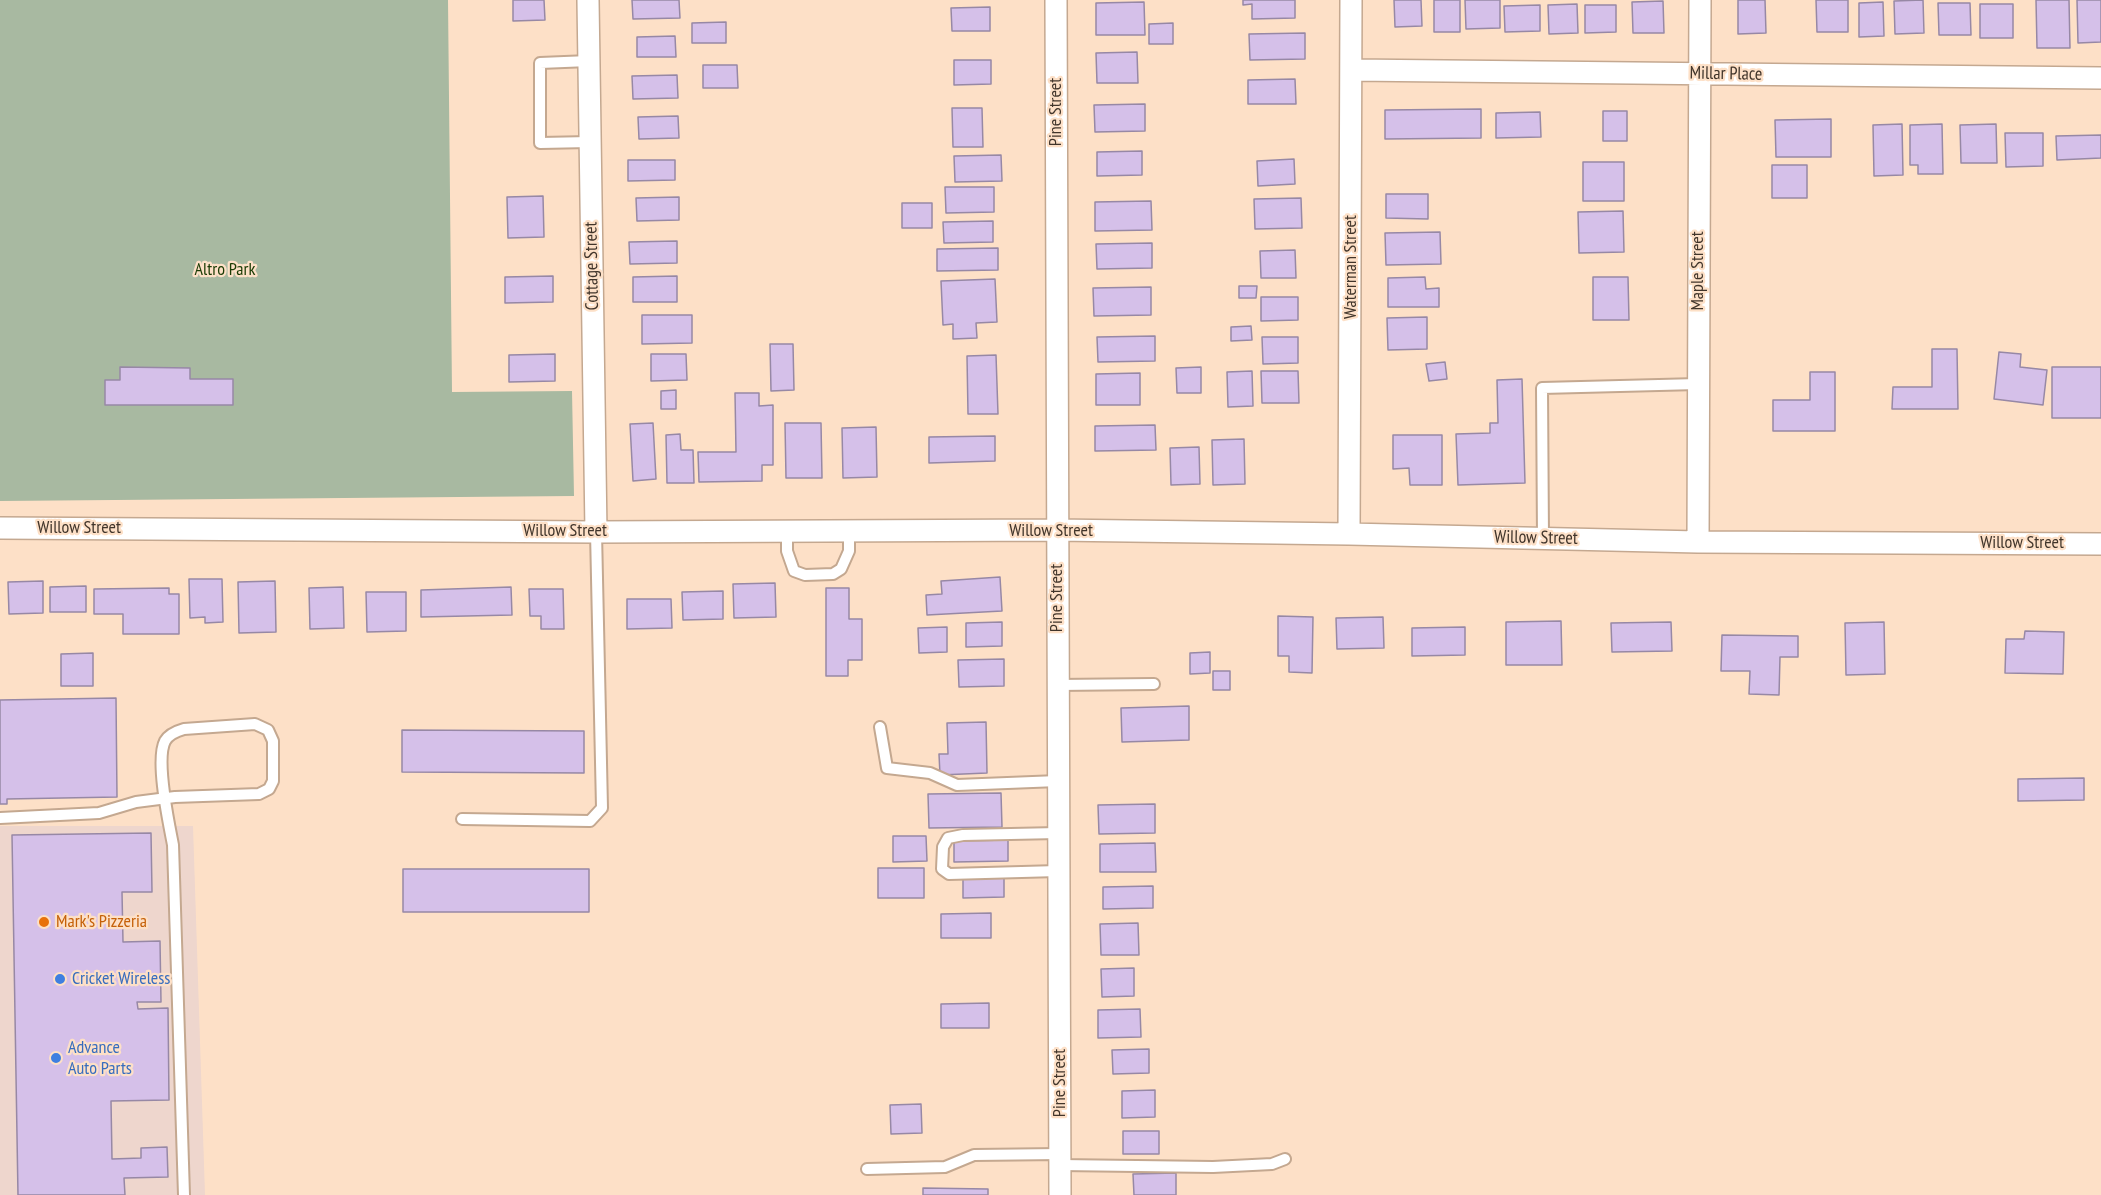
<!DOCTYPE html>
<html>
<head>
<meta charset="utf-8">
<style>
	body { margin:0 }
	canvas { display:block; background:#fde0c7 }
</style>
</head>
<body>
<canvas width="2101" height="1195"></canvas>
<script>
const context = document.querySelector('canvas').getContext('2d');
context.lineJoin = 'round';
function fillPath(path, color) { context.fillStyle = color; context.fill(path, 'evenodd'); }
function strokePath(path, color, width, dash) { context.strokeStyle = color; context.lineWidth = width; context.lineCap = dash ? 'butt' : 'round'; context.setLineDash(dash || []); context.stroke(path); }
function write(font, color, halo, rows, align = 'center') {
  context.font = font + ' "PT Sans Narrow",sans-serif'; context.lineWidth = 4.5; context.setLineDash([]); context.textBaseline = 'middle'; context.strokeStyle = halo; context.fillStyle = color; for (const [text, x, y, turn = 0] of rows) {
    context.save(); context.translate(x, y); context.rotate((+turn || 0) * Math.PI / 180); context.textAlign = isNaN(turn) ? turn : align; if (halo) context.strokeText(text, 0, 0); context.fillText(text, 0, 0); context.restore();
  }
}
const commercial = new Path2D(`
	M 0,826 L 193,826 L 205,1195 L 0,1195 Z`);
const green = new Path2D(`
	M 0,0 L 448,0 L 452,392 L 572,391 L 574,496 L 0,501 Z`);
const building = new Path2D(`
	M 513,0 L 544,0 L 545,20 L 513,21 Z
	M 632,0 L 679,0 L 680,18 L 633,19 Z
	M 1243,0 L 1295,0 L 1295,18 L 1252,19 L 1252,4 L 1243,5 Z
	M 1394,0 L 1421,0 L 1422,26 L 1395,27 Z
	M 1434,0 L 1460,0 L 1460,32 L 1434,32 Z
	M 1465,0 L 1500,0 L 1500,28 L 1466,29 Z
	M 1738,0 L 1765,0 L 1766,33 L 1738,34 Z
	M 1816,0 L 1848,0 L 1848,32 L 1817,32 Z
	M 1923,0 L 1924,33 L 1895,34 L 1894,1 Z
	M 2036,0 L 2069,0 L 2070,48 L 2037,48 Z
	M 2077,0 L 2101,0 L 2101,42 L 2078,43 Z
	M 1663,1 L 1664,33 L 1633,33 L 1632,2 Z
	M 1144,2 L 1145,35 L 1096,35 L 1096,3 Z
	M 1883,2 L 1884,36 L 1859,37 L 1859,3 Z
	M 1938,3 L 1970,3 L 1971,35 L 1939,35 Z
	M 1577,4 L 1578,33 L 1549,34 L 1548,5 Z
	M 1980,4 L 2013,4 L 2013,38 L 1980,38 Z
	M 1540,5 L 1540,31 L 1505,32 L 1504,6 Z
	M 1585,5 L 1616,5 L 1616,32 L 1585,33 Z
	M 990,7 L 990,31 L 952,31 L 951,8 Z
	M 726,22 L 726,43 L 692,43 L 692,23 Z
	M 1173,23 L 1173,44 L 1149,44 L 1149,24 Z
	M 1305,33 L 1305,59 L 1250,60 L 1249,34 Z
	M 675,36 L 676,57 L 637,57 L 637,37 Z
	M 1137,52 L 1138,83 L 1097,83 L 1096,53 Z
	M 954,60 L 991,60 L 991,84 L 954,85 Z
	M 703,65 L 737,65 L 738,88 L 703,88 Z
	M 677,75 L 678,98 L 633,99 L 632,76 Z
	M 1295,79 L 1296,104 L 1248,104 L 1248,80 Z
	M 1145,104 L 1145,131 L 1095,132 L 1094,105 Z
	M 952,108 L 982,108 L 983,147 L 953,147 Z
	M 1481,109 L 1481,138 L 1385,139 L 1385,110 Z
	M 1603,111 L 1627,111 L 1627,141 L 1603,141 Z
	M 1540,112 L 1541,137 L 1496,138 L 1496,113 Z
	M 678,116 L 679,138 L 639,139 L 638,117 Z
	M 1831,119 L 1831,157 L 1776,157 L 1775,120 Z
	M 1902,124 L 1903,175 L 1874,176 L 1873,125 Z
	M 1942,124 L 1943,174 L 1918,174 L 1918,165 L 1910,165 L 1910,125 Z
	M 1996,124 L 1997,163 L 1961,163 L 1960,125 Z
	M 2005,133 L 2043,133 L 2043,166 L 2006,167 Z
	M 2101,135 L 2101,158 L 2057,160 L 2056,136 Z
	M 1142,151 L 1142,175 L 1097,176 L 1097,152 Z
	M 1001,155 L 1002,181 L 955,182 L 954,156 Z
	M 1294,159 L 1295,184 L 1258,186 L 1257,161 Z
	M 628,160 L 675,160 L 675,180 L 628,181 Z
	M 1583,162 L 1624,162 L 1624,201 L 1583,201 Z
	M 1772,165 L 1807,165 L 1807,198 L 1772,198 Z
	M 945,187 L 994,187 L 994,212 L 946,213 Z
	M 1386,194 L 1428,194 L 1428,219 L 1386,218 Z
	M 543,196 L 544,237 L 508,238 L 507,197 Z
	M 679,197 L 679,220 L 637,221 L 636,198 Z
	M 1301,198 L 1302,228 L 1255,229 L 1254,199 Z
	M 1151,201 L 1152,230 L 1095,231 L 1095,202 Z
	M 902,203 L 932,203 L 932,228 L 902,228 Z
	M 1623,211 L 1624,252 L 1579,253 L 1578,212 Z
	M 993,221 L 993,242 L 944,243 L 943,222 Z
	M 1440,232 L 1441,264 L 1386,265 L 1385,233 Z
	M 677,241 L 677,263 L 630,264 L 629,242 Z
	M 1152,243 L 1152,268 L 1097,269 L 1096,244 Z
	M 998,248 L 998,270 L 937,271 L 937,249 Z
	M 1295,250 L 1296,278 L 1261,278 L 1260,251 Z
	M 553,276 L 553,302 L 505,303 L 505,277 Z
	M 677,276 L 677,302 L 633,302 L 633,277 Z
	M 1425,277 L 1426,289 L 1439,288 L 1439,307 L 1388,307 L 1388,278 Z
	M 1593,277 L 1628,277 L 1629,320 L 1593,320 Z
	M 995,279 L 997,322 L 976,323 L 977,338 L 953,339 L 953,324 L 943,325 L 941,281 Z
	M 1239,286 L 1257,286 L 1256,298 L 1239,298 Z
	M 1151,287 L 1151,315 L 1094,316 L 1093,288 Z
	M 1261,297 L 1298,297 L 1298,320 L 1261,321 Z
	M 642,315 L 692,315 L 692,343 L 642,344 Z
	M 1427,317 L 1427,349 L 1388,350 L 1387,318 Z
	M 1251,326 L 1252,340 L 1231,341 L 1231,327 Z
	M 1155,336 L 1155,361 L 1098,362 L 1097,337 Z
	M 1262,337 L 1298,337 L 1298,363 L 1263,364 Z
	M 770,344 L 793,344 L 794,390 L 771,391 Z
	M 1932,349 L 1957,349 L 1958,409 L 1892,409 L 1893,387 L 1932,387 Z
	M 1999,352 L 2021,354 L 2020,367 L 2047,370 L 2043,405 L 1994,399 Z
	M 555,354 L 555,381 L 509,382 L 509,355 Z
	M 651,354 L 686,354 L 687,380 L 651,381 Z
	M 996,355 L 998,414 L 968,414 L 967,356 Z
	M 1445,362 L 1447,379 L 1429,381 L 1426,364 Z
	M 120,367 L 190,368 L 190,379 L 233,379 L 233,405 L 105,405 L 105,380 L 120,380 Z
	M 1201,367 L 1201,393 L 1177,393 L 1176,368 Z
	M 2052,367 L 2101,367 L 2101,418 L 2052,418 Z
	M 1252,371 L 1253,406 L 1228,407 L 1227,372 Z
	M 1261,371 L 1298,371 L 1299,403 L 1262,403 Z
	M 1810,372 L 1835,372 L 1835,431 L 1773,431 L 1773,400 L 1810,400 Z
	M 1140,373 L 1140,405 L 1096,405 L 1096,374 Z
	M 1522,379 L 1525,483 L 1458,485 L 1456,434 L 1490,433 L 1490,423 L 1498,423 L 1497,380 Z
	M 676,390 L 676,409 L 661,409 L 661,391 Z
	M 735,393 L 759,393 L 759,406 L 773,405 L 773,465 L 762,465 L 762,481 L 699,482 L 698,452 L 736,452 Z
	M 653,423 L 656,479 L 633,481 L 630,424 Z
	M 785,423 L 821,423 L 822,478 L 786,478 Z
	M 1155,425 L 1156,450 L 1095,451 L 1095,426 Z
	M 876,427 L 877,477 L 843,478 L 842,428 Z
	M 680,434 L 681,450 L 693,450 L 694,483 L 667,483 L 666,435 Z
	M 1393,435 L 1442,435 L 1442,485 L 1410,485 L 1409,468 L 1393,469 Z
	M 995,436 L 995,461 L 929,463 L 929,437 Z
	M 1244,439 L 1245,484 L 1213,485 L 1212,440 Z
	M 1199,447 L 1200,484 L 1171,485 L 1170,448 Z
	M 1000,577 L 1002,611 L 927,615 L 926,595 L 942,594 L 941,581 Z
	M 189,579 L 222,579 L 223,622 L 205,623 L 205,617 L 190,618 Z
	M 43,581 L 43,613 L 9,614 L 8,582 Z
	M 275,581 L 276,632 L 239,633 L 238,582 Z
	M 775,583 L 776,617 L 734,618 L 733,584 Z
	M 86,586 L 86,612 L 50,612 L 50,587 Z
	M 343,587 L 344,628 L 310,629 L 309,588 Z
	M 511,587 L 512,615 L 421,617 L 421,590 Z
	M 169,588 L 169,594 L 179,594 L 179,634 L 123,634 L 123,614 L 94,614 L 94,589 Z
	M 826,588 L 849,588 L 849,619 L 862,619 L 862,660 L 848,660 L 848,676 L 826,676 Z
	M 529,589 L 563,589 L 564,629 L 541,629 L 541,616 L 530,616 Z
	M 723,591 L 723,619 L 683,620 L 682,592 Z
	M 366,592 L 406,592 L 406,631 L 367,632 Z
	M 627,599 L 671,599 L 672,628 L 627,629 Z
	M 1278,616 L 1313,617 L 1312,673 L 1289,672 L 1289,656 L 1278,656 Z
	M 1383,617 L 1384,648 L 1337,649 L 1336,618 Z
	M 1561,621 L 1562,665 L 1506,665 L 1506,622 Z
	M 1002,622 L 1002,646 L 966,647 L 966,623 Z
	M 1671,622 L 1672,651 L 1612,652 L 1611,623 Z
	M 1884,622 L 1885,674 L 1846,675 L 1845,623 Z
	M 947,627 L 947,652 L 919,653 L 918,628 Z
	M 1465,627 L 1465,655 L 1412,656 L 1412,628 Z
	M 2025,631 L 2064,632 L 2063,674 L 2005,673 L 2006,639 L 2024,639 Z
	M 1722,635 L 1798,636 L 1798,657 L 1780,657 L 1779,695 L 1749,694 L 1750,671 L 1721,671 Z
	M 1210,652 L 1210,673 L 1190,674 L 1190,653 Z
	M 93,653 L 93,686 L 61,686 L 61,654 Z
	M 1004,659 L 1004,686 L 959,687 L 958,660 Z
	M 1213,671 L 1230,671 L 1230,690 L 1213,690 Z
	M 116,698 L 117,797 L 7,799 L 7,804 L 0,804 L 0,700 Z
	M 1189,706 L 1189,740 L 1122,742 L 1121,708 Z
	M 986,722 L 987,773 L 940,775 L 939,754 L 948,754 L 947,723 Z
	M 402,730 L 584,731 L 584,773 L 402,772 Z
	M 2084,778 L 2084,800 L 2018,801 L 2018,779 Z
	M 1001,793 L 1002,827 L 929,828 L 928,794 Z
	M 1155,804 L 1155,833 L 1099,834 L 1098,805 Z
	M 151,833 L 152,892 L 122,892 L 123,942 L 160,941 L 161,1002 L 137,1002 L 138,1009 L 168,1008 L 169,1100 L 111,1101 L 112,1159 L 141,1158 L 141,1148 L 167,1147 L 168,1177 L 124,1178 L 125,1195 L 18,1195 L 12,835 Z
	M 893,836 L 926,836 L 927,861 L 893,862 Z
	M 1008,840 L 1008,861 L 954,862 L 954,841 Z
	M 1155,843 L 1156,872 L 1100,872 L 1100,844 Z
	M 878,868 L 924,868 L 924,898 L 878,898 Z
	M 403,869 L 589,869 L 589,912 L 403,912 Z
	M 963,877 L 1004,877 L 1004,897 L 963,898 Z
	M 1153,886 L 1153,908 L 1103,909 L 1103,887 Z
	M 991,913 L 991,938 L 941,938 L 941,914 Z
	M 1138,923 L 1139,955 L 1101,955 L 1100,924 Z
	M 1134,968 L 1134,996 L 1102,997 L 1101,969 Z
	M 989,1003 L 989,1028 L 941,1028 L 941,1004 Z
	M 1140,1009 L 1141,1037 L 1098,1038 L 1098,1010 Z
	M 1149,1049 L 1149,1073 L 1113,1074 L 1112,1050 Z
	M 1155,1090 L 1155,1117 L 1122,1118 L 1122,1091 Z
	M 921,1104 L 922,1133 L 891,1134 L 890,1105 Z
	M 1123,1131 L 1159,1131 L 1159,1154 L 1123,1154 Z
	M 1176,1173 L 1176,1195 L 1134,1195 L 1133,1174 Z
	M 923,1188 L 988,1189 L 988,1195 L 923,1195 Z`);
const lane = new Path2D(`
	M 589,61 L 540,63 L 540,143 L 590,142
	M 787,531 L 787,551 L 794,571 L 805,575 L 833,574 L 841,569 L 849,551 L 849,531
	M 1543,538 L 1542,388 L 1698,384
	M 1057,685 L 1154,684
	M 880,727 L 887,768 L 930,773 L 957,785 L 1058,781
	M 0,818 L 99,813 L 136,802 L 175,797 L 259,794 L 269,789 L 273,781 L 273,741 L 268,730 L 255,724 L 184,729 C 177,731 169,734 165,741 C 155,760 169,824 173,845 L 184,1195
	M 462,819 L 590,821 L 602,808 L 596,532
	M 1058,833 L 963,835 L 948,838 L 943,847 L 942,869 L 949,874 L 1058,871
	M 1060,1165 L 1213,1167 L 1272,1164 L 1285,1159
	M 867,1169 L 945,1167 L 974,1155 L 1060,1154`);
const street = new Path2D(`
	M 588,0 L 596,532
	M 1056,0 L 1060,1195
	M 1352,70 L 2101,78
	M 0,528 L 596,532 L 1056,530 L 1349,534 L 1698,542 L 2101,544
	M 1349,534 L 1351,0
	M 1698,542 L 1700,0`);
const markers = [
	[44,922,6,"#e8710a"],
	[60,979,6,"#3f7fe0"],
	[56,1058,6,"#3f7fe0"]
];
const streetNames = [
	["Millar Place",1726,74,1],
	["Pine Street",1056,112,-90],
	["Cottage Street",592,266,-91],
	["Waterman Street",1351,267,-90],
	["Maple Street",1698,271,-90],
	["Willow Street",79,528],
	["Willow Street",565,531],
	["Willow Street",1051,531],
	["Willow Street",1536,538,1],
	["Willow Street",2022,543],
	["Pine Street",1057,598,-90],
	["Pine Street",1060,1083,-90]
];
const parkNames = [
	["Altro Park",225,270]
];
const foodNames = [
	["Mark's Pizzeria",56,922]
];
const shopNames = [
	["Cricket Wireless",72,979],
	["Advance",68,1048],
	["Auto Parts",68,1069]
];
fillPath(commercial, '#eed6cd');
fillPath(green, '#a8b9a1');
fillPath(building, '#d5c0e9');
strokePath(building, '#9788a5', 1.5);
strokePath(lane, '#c4a890', 14);
strokePath(street, '#c4a890', 24);
strokePath(lane, '#fff', 10);
strokePath(street, '#fff', 21);
for (const [x, y, r, color] of markers) { const dot = new Path2D(); dot.arc(x, y, r, 0, 2 * Math.PI); context.fillStyle = color; context.fill(dot); strokePath(dot, '#fde0c7', 2); }
write('18px', '#41352b', '#fde0c7', streetNames);
write('18px', '#1a3b04', '#fde0c7', parkNames);
write('18px', '#c56008', '#fde0c7', foodNames, 'left');
write('18px', '#366cbe', '#fde0c7', shopNames, 'left');
</script>
</body>
</html>
